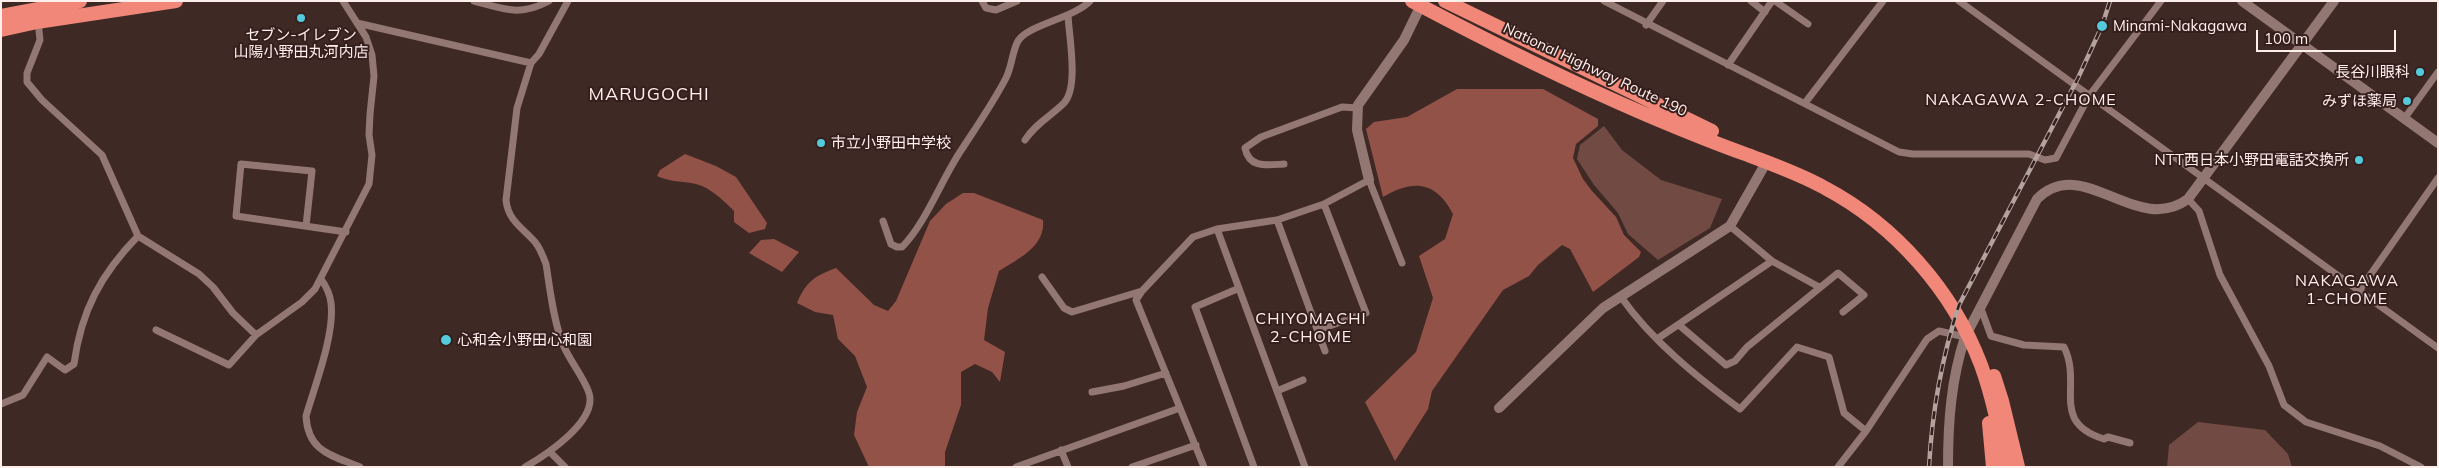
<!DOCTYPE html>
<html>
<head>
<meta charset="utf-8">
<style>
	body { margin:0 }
	#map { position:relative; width:2439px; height:468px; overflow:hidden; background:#3f2925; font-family:Mulish,sans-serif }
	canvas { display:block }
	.frame { position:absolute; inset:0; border:2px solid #feeeec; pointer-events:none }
	.scale { position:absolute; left:2256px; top:30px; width:140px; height:22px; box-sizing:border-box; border:2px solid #feeeec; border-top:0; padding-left:6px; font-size:15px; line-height:18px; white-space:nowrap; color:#feeeec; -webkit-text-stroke:4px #351f1c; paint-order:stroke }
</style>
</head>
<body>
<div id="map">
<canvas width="2439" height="468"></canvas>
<div class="frame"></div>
<div class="scale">100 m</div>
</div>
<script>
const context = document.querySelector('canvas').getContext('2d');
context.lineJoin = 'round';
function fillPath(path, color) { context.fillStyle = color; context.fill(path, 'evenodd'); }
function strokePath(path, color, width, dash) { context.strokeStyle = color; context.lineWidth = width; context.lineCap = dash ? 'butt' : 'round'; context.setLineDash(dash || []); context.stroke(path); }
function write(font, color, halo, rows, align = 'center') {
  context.font = font + ' Mulish,"Noto Sans JP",sans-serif'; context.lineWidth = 4; context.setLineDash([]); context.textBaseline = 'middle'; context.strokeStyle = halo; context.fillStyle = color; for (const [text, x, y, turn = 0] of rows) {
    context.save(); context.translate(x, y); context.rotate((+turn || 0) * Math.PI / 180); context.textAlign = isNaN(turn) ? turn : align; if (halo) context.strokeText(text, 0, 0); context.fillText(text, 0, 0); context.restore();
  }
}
const green = new Path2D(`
	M 1604,126 L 1622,150 L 1661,180 L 1722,199 L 1710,228 L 1658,260 L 1628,234 L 1618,213 L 1594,185 L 1577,159 L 1580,145 Z
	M 2198,422 L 2265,430 L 2288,454 L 2292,467 L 2167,467 L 2169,445 Z`);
const water = new Path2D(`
	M 1457,89 L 1543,89 L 1598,119 L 1598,126 L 1576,144 L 1573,158 L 1583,179 L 1592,191 L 1616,217 L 1624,235 L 1641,252 L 1639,257 L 1593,292 L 1570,249 L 1562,245 L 1538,265 L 1529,276 L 1503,290 L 1432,391 L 1428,409 L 1395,461 L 1365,402 L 1416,352 L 1433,298 L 1419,256 L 1445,239 L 1453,214 C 1436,181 1413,179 1383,197 L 1366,129 L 1374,122 L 1407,117 Z
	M 685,154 L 716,166 L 736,177 L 767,223 L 765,229 L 749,233 L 734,222 L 734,211 C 723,200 711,188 696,184 C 682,181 670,182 657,176 L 660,170 Z
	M 963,193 L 974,193 L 1043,220 C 1046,246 1018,259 999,271 L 988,308 L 984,340 L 1005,352 L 1000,382 L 992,372 L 975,364 L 961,372 L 961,405 L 945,452 L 945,467 L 869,467 L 854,435 L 857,412 L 867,387 L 855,356 L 838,339 L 833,315 L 815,312 L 797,303 C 806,282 814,276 836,268 L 874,305 L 888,311 L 896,301 L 930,221 L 946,204 Z
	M 774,239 L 799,252 L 782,272 L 749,253 L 761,240 Z`);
const street = new Path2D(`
	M 474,1 C 505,9 519,17 549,1
	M 982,1 L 986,8 L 996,10 L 1017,1
	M 1604,1 L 1899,152 L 1913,154 L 2029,154 L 2045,160 L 2056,158 L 2089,96 L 2161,1
	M 1751,1 L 1765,12
	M 1775,1 L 1808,24
	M 1959,1 L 2438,348
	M 38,21 L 40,40 L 27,73 L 27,82 L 42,100 L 102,155 L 138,236 L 199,274 L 213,287 L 233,313 L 256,335 L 302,302 L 315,289 L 369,184 L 372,155 L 369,135 L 370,114 L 374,76 L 372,55 L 366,37 L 343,1
	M 357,23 L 531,63
	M 1646,25 L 1663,1
	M 1728,65 L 1772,1
	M 1805,103 L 1883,1
	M 2404,119 L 2438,72
	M 1025,140 C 1035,124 1051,116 1064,103 C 1079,87 1069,37 1068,15
	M 1284,164 C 1268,165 1249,169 1245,148 L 1261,137 L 1342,107 L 1358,108
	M 2188,199 L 2199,211 L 2220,275 L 2269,366 L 2284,405 L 2306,422 L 2380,446 L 2421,467
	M 1277,220 L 1325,351
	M 883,221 L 891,244 L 897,247 L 902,247 C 926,223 942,178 962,149 C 977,126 993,103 1006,78 C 1012,66 1012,52 1018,41 C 1027,25 1074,18 1090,1
	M 306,226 L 312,171 L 241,164 L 236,216 L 346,232
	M 1730,226 L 1772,261 L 1819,287
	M 1217,229 L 1305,467
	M 1042,277 L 1064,308 L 1072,312 L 1142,291
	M 321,279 C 326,286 330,294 331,303 C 335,334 315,385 306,416 C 308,452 331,455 360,467
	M 1237,289 L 1195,307 L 1254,467
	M 2359,291 L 2438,178
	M 1621,297 C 1652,341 1697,377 1740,409 L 1797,347 L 1829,357 L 1844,413 L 1866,431
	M 1980,306 L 1991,336 L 2024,345 L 2064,347 C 2083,385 2049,422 2104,439 L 2108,437 L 2130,443
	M 1679,325 L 1726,365 L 1735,361 L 1747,347 L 1838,273 L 1864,295 L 1843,312
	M 156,330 L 229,365 L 256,335
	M 1318,330 L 1366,313 L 1324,204
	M 1657,339 L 1772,261
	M 1277,391 L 1303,380
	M 1092,392 L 1124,386 L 1166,373
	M 1,404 L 23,395 L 47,357 L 65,370 L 74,364 C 81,311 101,274 138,236
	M 1061,450 L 1068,467
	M 550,452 L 565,467
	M 525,467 C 546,455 598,421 589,393 C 584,377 568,359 562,342 C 553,318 550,289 546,264 C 543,256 540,248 535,242 C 523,228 508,221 506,200 L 517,108 L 531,63 L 539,54 L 568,1
	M 1016,467 L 1180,408
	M 1132,467 L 1196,445
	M 1204,467 L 1136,300 L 1142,291 L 1193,237 L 1217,229 L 1277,220 L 1324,204 L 1369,180 L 1402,263
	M 1838,467 L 1866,431 L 1927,339 L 1939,331 L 1965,337`);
const secondary = new Path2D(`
	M 2242,1 L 2438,143
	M 1369,180 L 1357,130 L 1358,105 L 1404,40 L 1423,1
	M 1499,408 L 1603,308 L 1730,226 L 1767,161
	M 1948,467 C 1948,422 1951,380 1965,337 L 2037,199 C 2083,153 2136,237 2188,199 L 2334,1`);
const highway = new Path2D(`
	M 1412,1 C 1489,42 1568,81 1647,115 C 1680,129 1714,143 1748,155 C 1774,165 1800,174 1825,188 C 1895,225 1953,291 1981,365 C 1993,398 2000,432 2005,467
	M 1445,1 L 1712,131
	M 1,16 L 80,1
	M 1,30 L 37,22 L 176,1
	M 1994,376 L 2002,401 L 2018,467
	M 1989,423 L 1993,467`);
const rail = new Path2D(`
	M 1929,467 C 1932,412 1942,357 1959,305 L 2078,78 L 2102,26 L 2110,1`);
const markers = [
	[301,18,5,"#54cadd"],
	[2102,26,6,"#54cadd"],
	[2420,72,5,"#54cadd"],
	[2407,101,5,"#54cadd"],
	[821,143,5,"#54cadd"],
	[2359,160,5,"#54cadd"],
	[446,340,6,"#54cadd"]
];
const poiNames = [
	["Minami-Nakagawa",2113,26],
	["セブン-イレブン",301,35,"center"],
	["山陽小野田丸河内店",301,52,"center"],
	["長谷川眼科",2410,72,"right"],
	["みずほ薬局",2397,101,"right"],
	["市立小野田中学校",831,143],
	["NTT西日本小野田電話交換所",2349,160,"right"],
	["心和会小野田心和園",457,340]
];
const streetNames = [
	["National Highway Route 190",1595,70,25]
];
const neighbourhoodNames = [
	["NAKAGAWA 2-CHOME",2021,100],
	["NAKAGAWA",2347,281],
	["1-CHOME",2347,299],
	["CHIYOMACHI",1311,319],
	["2-CHOME",1311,337]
];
const quarterNames = [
	["MARUGOCHI",649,95]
];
fillPath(green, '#714a44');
fillPath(water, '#935248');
strokePath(street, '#937773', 7);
strokePath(secondary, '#937773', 10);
strokePath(highway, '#f08778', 14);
strokePath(rail, '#b4a29f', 4.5);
strokePath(rail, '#351f1c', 2.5, [8]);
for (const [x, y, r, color] of markers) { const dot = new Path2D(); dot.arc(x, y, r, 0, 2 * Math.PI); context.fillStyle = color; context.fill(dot); strokePath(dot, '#351f1c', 2); }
write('15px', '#feeeec', '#351f1c', poiNames, 'left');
write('15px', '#feeeec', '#351f1c', streetNames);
context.letterSpacing = '1px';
write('16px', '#feeeec', '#351f1c', neighbourhoodNames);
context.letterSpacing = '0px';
context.letterSpacing = '1px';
write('18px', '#feeeec', '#351f1c', quarterNames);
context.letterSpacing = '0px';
</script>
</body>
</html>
